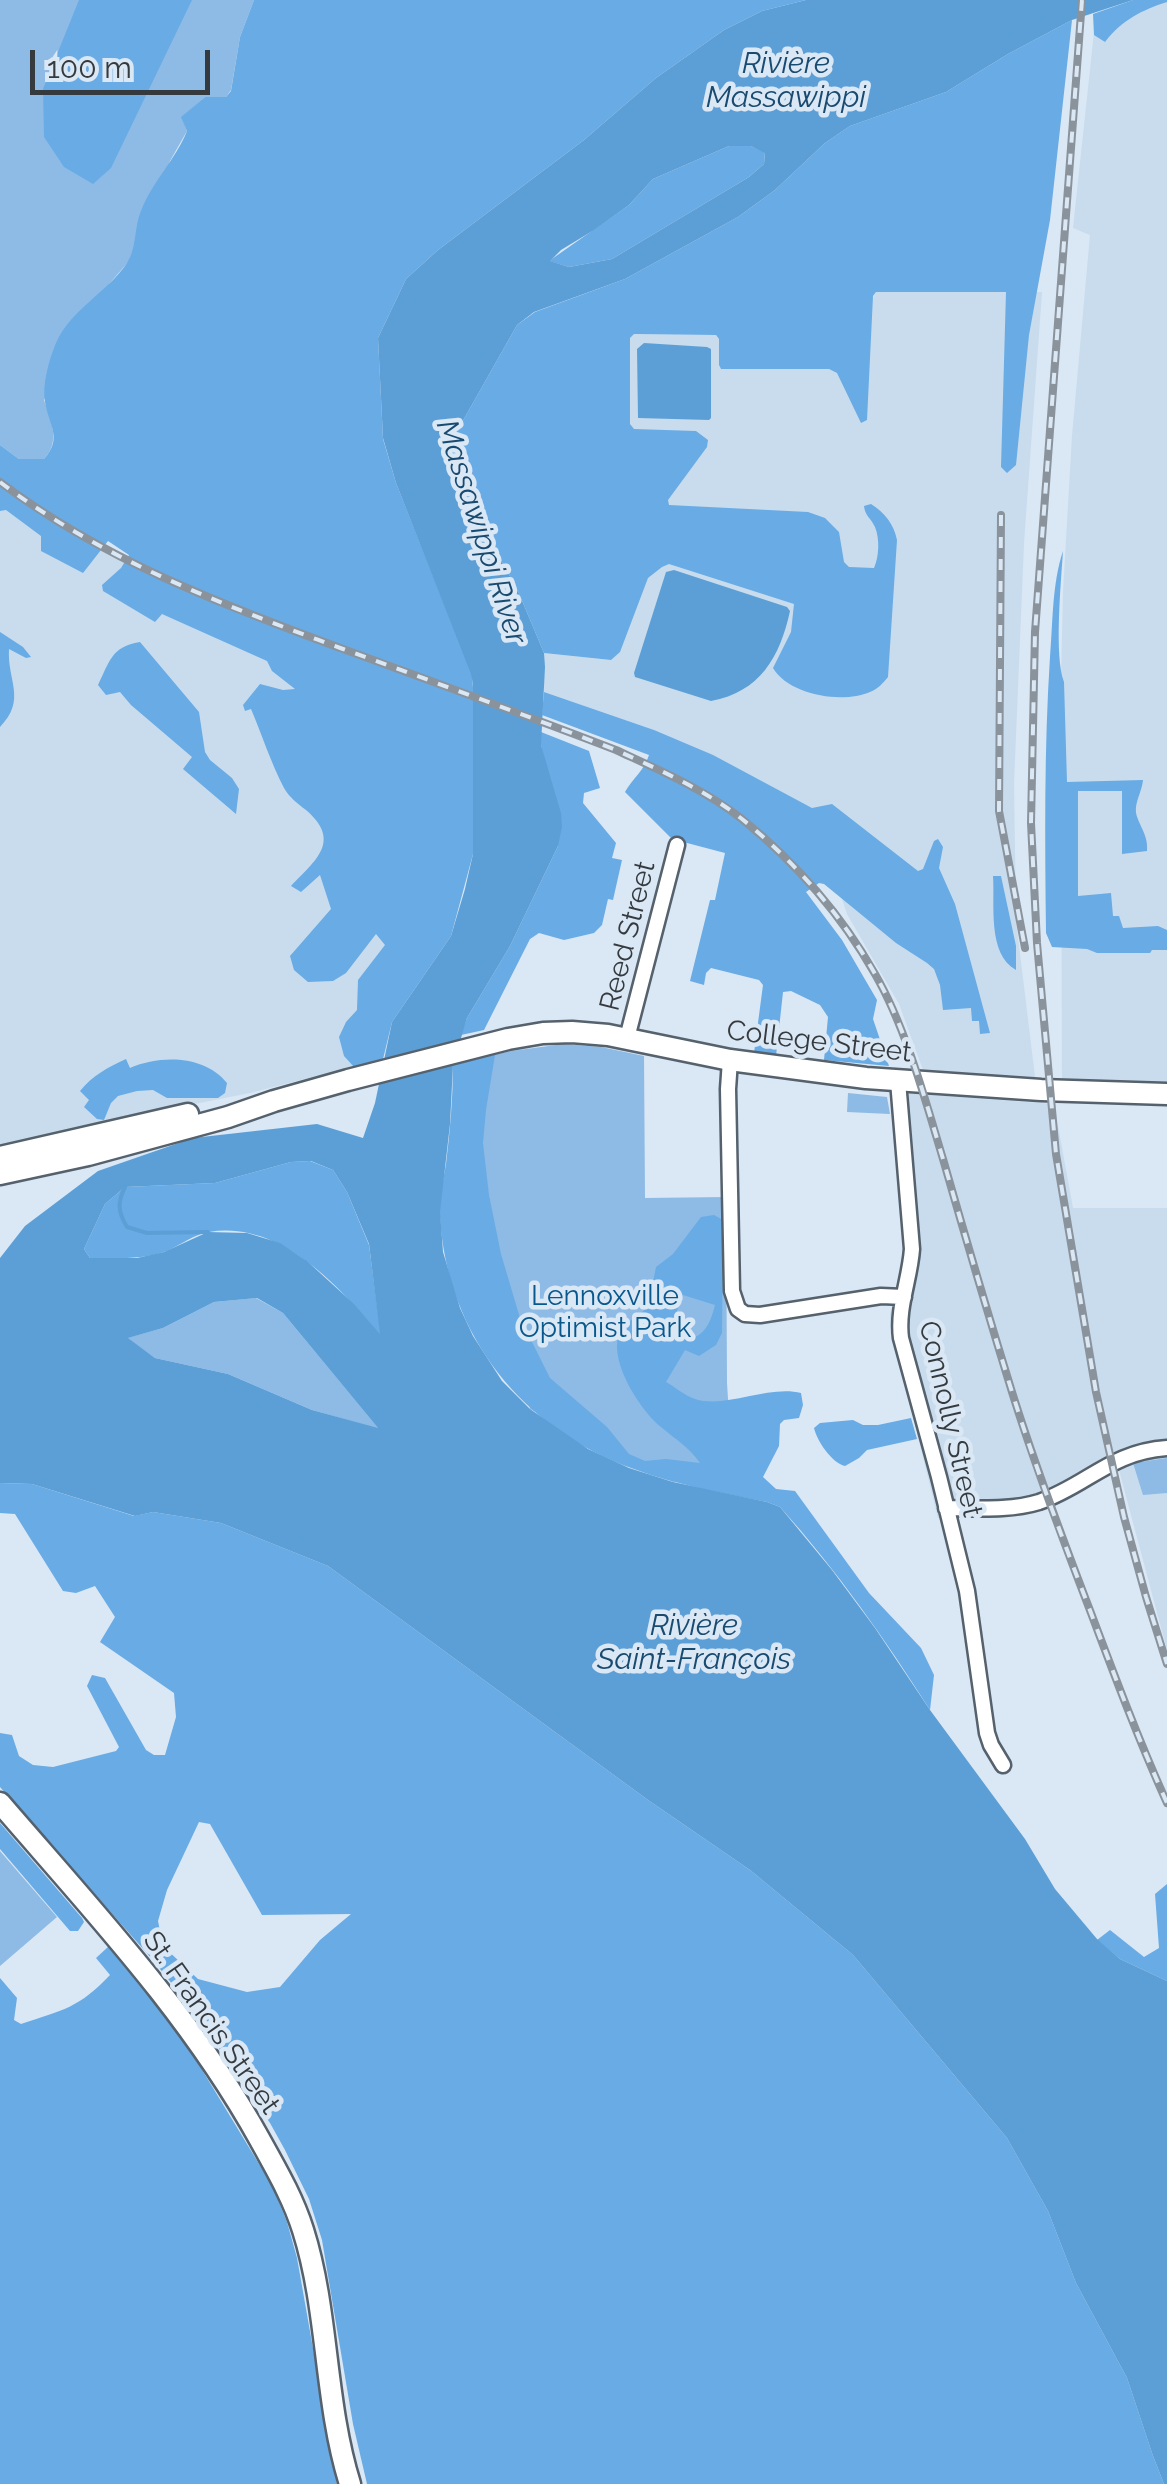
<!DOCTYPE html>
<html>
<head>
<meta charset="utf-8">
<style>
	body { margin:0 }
	#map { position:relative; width:1167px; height:2484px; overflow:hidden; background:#dae7f4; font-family:Raleway,sans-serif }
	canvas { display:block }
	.scale { position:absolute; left:30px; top:50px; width:180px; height:45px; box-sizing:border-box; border:5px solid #353a3f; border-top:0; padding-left:12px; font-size:30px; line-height:35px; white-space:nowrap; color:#353a3f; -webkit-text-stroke:8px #dae7f4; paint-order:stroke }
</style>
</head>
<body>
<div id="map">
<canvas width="1167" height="2484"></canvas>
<div class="scale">100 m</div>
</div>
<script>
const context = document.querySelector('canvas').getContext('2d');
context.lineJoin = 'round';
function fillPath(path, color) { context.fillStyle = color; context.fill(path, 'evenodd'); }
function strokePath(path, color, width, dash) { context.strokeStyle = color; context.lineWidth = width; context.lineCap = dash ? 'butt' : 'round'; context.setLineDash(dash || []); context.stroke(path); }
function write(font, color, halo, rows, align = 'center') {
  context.font = font + ' Raleway,sans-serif'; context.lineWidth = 9; context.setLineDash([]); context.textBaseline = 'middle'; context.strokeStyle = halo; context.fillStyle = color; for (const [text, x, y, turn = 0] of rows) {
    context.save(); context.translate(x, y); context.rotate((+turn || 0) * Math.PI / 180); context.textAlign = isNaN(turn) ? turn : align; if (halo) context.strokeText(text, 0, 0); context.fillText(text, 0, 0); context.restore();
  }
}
const built = new Path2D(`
	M 1167,0 L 1167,1098 L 1062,1097 L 1061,677 L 1063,592 L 1072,436 L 1090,235 L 1073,228 L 1095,23 Z
	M 876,292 L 1042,292 L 1024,543 L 1014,783 L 1016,921 L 1035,1077 L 923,1070 L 899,1004 L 847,914 L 812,808 L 654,730 L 544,692 L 544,653 L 610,660 L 630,424 L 630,338 L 633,334 L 716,335 L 719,339 L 719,365 L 721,369 L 829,369 L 837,373 Z
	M 0,482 L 70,529 L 114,554 L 164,579 L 464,694 L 383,1059 L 250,1093 L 164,1110 L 0,1149 Z
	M 891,1092 L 1054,1104 L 1073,1208 L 1167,1208 L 1167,1650 L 1119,1470 L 1061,1503 L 1032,1513 L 996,1518 L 938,1518 L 890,1324 L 890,1314 L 904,1266 L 905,1242 Z`);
const green = new Path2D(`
	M 0,0 L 254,0 L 240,37 L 231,90 L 226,97 L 205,97 L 182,117 L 187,131 L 170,161 L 129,261 L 110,283 L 44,400 C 51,421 61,441 44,459 L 19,459 L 0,445 Z
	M 564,1044 L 601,1047 L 644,1056 L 645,1198 L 726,1197 L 727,1383 L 729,1415 L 739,1448 L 673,1482 L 530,1409 L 453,1065 L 511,1051 Z
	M 848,1093 L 887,1097 L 890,1114 L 847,1112 Z
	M 256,1298 L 283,1313 L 379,1429 L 312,1410 L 228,1374 L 155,1358 L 127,1338 L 163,1328 L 214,1302 Z
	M 1167,1458 L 1167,1493 L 1143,1495 L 1133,1463 Z
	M 0,1851 L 57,1917 L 0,1966 Z`);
const forest = new Path2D(`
	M 79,0 L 192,0 L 111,168 L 93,184 L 64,167 L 44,137 L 43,89 Z
	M 254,0 L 806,0 L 762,11 L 724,30 L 656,78 L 584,140 L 438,250 L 406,279 L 378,338 L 383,439 L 396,483 L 472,674 L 474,701 L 473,854 L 451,936 L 392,1022 L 383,1059 L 354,1067 L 344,1056 L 339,1037 L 346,1022 L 357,1010 L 358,980 L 385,945 L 376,934 L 346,973 L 333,981 L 308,982 L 294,970 L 290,956 L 331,909 L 320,875 L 301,892 L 291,886 C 316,860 342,841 306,810 C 298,804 289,797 284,788 C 271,763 262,735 251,709 L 245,711 L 243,705 L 260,684 L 283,690 L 295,689 L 272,671 L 267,661 L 162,614 L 155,622 L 103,591 L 102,585 L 121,568 L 129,555 L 108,541 L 83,573 L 41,551 L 41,536 L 6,510 L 0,511 L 0,445 L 19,459 L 44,459 C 63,438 49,426 45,402 C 42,384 49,360 56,343 C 71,309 108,292 127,263 C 137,248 134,227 141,211 C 152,182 176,159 187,131 L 181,117 L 205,97 L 226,97 L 231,91 L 240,37 Z
	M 1133,0 L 1167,0 L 1167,2 C 1142,10 1122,20 1105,42 L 1094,35 L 1093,14 Z
	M 1072,20 L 1050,220 L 1029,335 L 1016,465 L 1007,473 L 1001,467 L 1006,292 L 876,292 L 873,296 L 867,420 L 861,423 L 837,373 L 829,369 L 721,369 L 719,365 L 719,339 L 716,335 L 634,334 L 630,338 L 630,424 L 634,429 L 696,431 L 708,440 L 707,447 L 668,500 L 669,505 L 808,512 L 825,518 L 839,532 L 844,562 L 849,567 L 874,568 C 879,557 880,539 875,527 C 871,518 865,516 864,506 L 871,504 C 884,512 894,524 897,540 L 888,677 C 883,683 878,689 870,692 C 842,704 789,695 773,668 L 791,632 L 794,604 L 669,564 L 662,567 L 648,578 L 620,652 L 611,660 L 544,653 L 518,591 L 465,494 L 456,433 L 517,325 L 535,312 L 625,279 L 738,217 L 775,190 L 825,143 L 850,126 L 946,92 L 1008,54 Z
	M 729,146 L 751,146 L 765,152 L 764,164 L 749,177 L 612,259 L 569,267 L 549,261 L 629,205 L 653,179 Z
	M 1063,551 C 1061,582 1054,656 1064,682 L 1067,782 L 1143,780 C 1142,790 1137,798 1136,807 C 1134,821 1149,832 1147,851 L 1122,854 L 1122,791 L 1078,791 L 1078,896 L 1111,893 L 1113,916 L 1119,916 L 1123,928 L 1158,926 L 1167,930 L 1167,950 L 1152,950 L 1150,953 L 1097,953 L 1087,949 L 1052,947 L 1046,933 C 1045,841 1044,749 1050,657 C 1053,622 1052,584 1063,551 Z
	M 0,632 L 23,647 L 31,657 L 26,658 L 9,649 C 7,681 27,699 0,727 Z
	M 140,642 L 199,712 L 205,752 L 210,760 L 232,778 L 239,789 L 236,814 L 183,769 L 192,757 L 131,705 L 120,692 L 106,695 L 98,685 C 110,661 111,647 140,642 Z
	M 544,692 L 654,730 L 713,755 L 812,808 L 832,804 L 918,871 L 923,869 L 934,841 L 938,839 L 943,847 L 939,868 L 955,904 L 990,1033 L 980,1034 L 979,1021 L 972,1021 L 971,1008 L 943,1010 L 940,985 L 934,969 L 927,963 L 896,943 L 824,884 L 819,883 L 806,892 L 842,940 L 877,1000 L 873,1019 L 889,1066 L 824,1060 L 828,1017 L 820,1005 L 791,991 L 783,992 L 776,1056 L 754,1053 L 763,985 L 759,980 L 711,968 L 706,973 L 704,985 L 690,981 L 710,900 L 715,900 L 725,853 L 672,839 L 625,792 C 633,778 644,771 649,755 L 542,715 Z
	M 541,732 L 589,751 L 600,788 L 584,793 L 583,803 L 616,843 L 612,858 L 622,860 L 613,900 L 608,899 L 602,925 L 594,933 L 564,940 L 539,933 L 530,939 L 484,1030 L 461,1035 L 467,1018 L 510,946 L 558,846 L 541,745 Z
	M 993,876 L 1001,876 L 1016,946 L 1016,970 C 987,954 995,904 993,876 Z
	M 495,1055 L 486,1110 L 483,1143 L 489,1195 L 501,1254 L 520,1318 L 550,1378 L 607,1427 L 629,1454 L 645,1461 L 666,1459 L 700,1463 C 688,1446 676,1440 661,1427 C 640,1410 607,1359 620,1332 C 625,1322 640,1315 648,1307 L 656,1267 L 673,1254 L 701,1217 L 714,1215 L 723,1220 L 722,1333 L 716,1345 L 699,1356 L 685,1350 L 666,1382 C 675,1387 685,1396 695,1399 C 725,1409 768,1385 801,1393 L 803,1405 L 799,1418 L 784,1420 L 780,1424 L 779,1446 L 763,1477 L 776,1489 L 795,1491 L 869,1593 L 921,1648 L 934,1675 L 930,1710 C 885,1639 836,1569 780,1507 L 767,1502 C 722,1493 677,1485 634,1469 C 523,1430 447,1335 440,1217 C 439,1200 443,1181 446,1164 C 450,1131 453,1098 453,1065 ZM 683,1295 L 715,1305 C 709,1329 700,1344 673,1337 L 671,1327 Z
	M 126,1059 L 130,1068 C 161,1055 204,1055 227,1083 L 225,1093 L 218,1098 L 167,1098 L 153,1090 L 137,1091 L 118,1096 L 111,1103 L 104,1120 L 97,1119 L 84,1107 L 89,1100 L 80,1091 C 93,1075 107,1068 126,1059 Z
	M 310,1161 L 333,1170 L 347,1192 L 369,1245 L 381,1336 C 340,1287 280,1220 209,1232 C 195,1234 180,1245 167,1251 C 142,1260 115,1258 90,1258 L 84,1249 L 105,1204 L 125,1187 L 215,1183 L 291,1162 Z
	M 911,1418 L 917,1439 L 867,1450 L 859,1458 L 845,1466 C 832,1463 817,1441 814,1428 L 820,1423 L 853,1420 L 863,1425 L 878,1425 Z
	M 0,1483 L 32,1484 L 134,1516 L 153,1512 L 221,1523 L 328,1566 L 648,1800 L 750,1870 L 853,1955 L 1007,2138 L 1048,2211 L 1076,2283 L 1127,2378 L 1153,2456 L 1164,2484 L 367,2484 L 353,2424 L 322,2240 L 309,2199 L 285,2150 L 270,2123 L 189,2005 L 152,1959 L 0,1787 L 0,1733 L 12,1735 L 19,1756 L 33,1765 L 53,1767 L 116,1751 L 119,1747 L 87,1686 L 92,1675 L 105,1678 L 146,1750 L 154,1755 L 165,1755 L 176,1717 L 174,1693 L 100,1642 L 115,1617 L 95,1586 L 76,1593 L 63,1591 L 15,1514 L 0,1513 ZM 199,1822 L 210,1824 L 262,1915 L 351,1914 L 320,1940 L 280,1987 L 247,1992 L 198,1979 L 163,1946 L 158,1921 L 167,1890 Z
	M 0,1823 L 82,1918 L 84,1922 L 78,1931 L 70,1931 L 0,1849 Z
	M 1167,1884 L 1167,1981 L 1120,1959 L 1097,1940 L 1110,1930 L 1144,1957 L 1159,1948 L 1155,1894 Z
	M 109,1946 L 153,1999 L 190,2050 L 273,2187 L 287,2222 L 297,2258 L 337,2484 L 0,2484 L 0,1978 L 17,1998 L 14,2020 L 21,2024 C 63,2010 79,2008 110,1975 L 96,1958 Z`);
const water = new Path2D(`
	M 806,0 L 1133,0 L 1072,20 L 1008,54 L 946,92 L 850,126 L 825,143 L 775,190 L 738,217 L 625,279 L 534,312 L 517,325 L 456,433 L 465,494 L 518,591 L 544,653 L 545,667 L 541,745 L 561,813 L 562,827 L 558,846 L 510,946 L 467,1018 L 453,1065 L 450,1124 L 440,1212 L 443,1252 L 460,1308 L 473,1336 L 502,1381 L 530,1409 L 588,1449 L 629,1468 L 673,1482 L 767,1502 L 780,1507 L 832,1570 L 875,1628 L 930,1710 L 1025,1839 L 1055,1889 L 1097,1939 L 1120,1959 L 1167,1981 L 1167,2484 L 1164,2484 L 1153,2456 L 1127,2378 L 1076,2283 L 1048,2211 L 1007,2138 L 853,1955 L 750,1870 L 648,1800 L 328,1566 L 221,1523 L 153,1512 L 135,1516 L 32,1484 L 0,1483 L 0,1258 L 25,1226 L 98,1171 L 193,1138 L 317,1124 L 363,1138 L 375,1103 L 392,1022 L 451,936 L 465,889 L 473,854 L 473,684 L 471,674 L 396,483 L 383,438 L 378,338 L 406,279 L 438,250 L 584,140 L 656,78 L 724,30 L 762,11 ZM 729,146 L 751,146 L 765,153 L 764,164 L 749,177 L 612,259 L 569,267 L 550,261 L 561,250 L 594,230 L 629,205 L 653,179 ZM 311,1161 L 333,1170 L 347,1192 L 369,1244 L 380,1334 L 354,1304 L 307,1261 L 280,1243 L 247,1233 L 208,1232 L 164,1252 L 137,1258 L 90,1258 L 84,1249 L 105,1204 L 125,1187 L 215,1183 L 291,1162 ZM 257,1298 L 283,1313 L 378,1428 L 312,1410 L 228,1374 L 155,1358 L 128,1338 L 163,1328 L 214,1302 Z
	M 644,343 L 707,347 L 711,349 L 711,418 L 709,420 L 638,418 L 637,349 Z
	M 674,570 L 787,607 L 790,611 C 780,657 760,692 711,701 L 635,677 L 634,673 L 666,572 Z`);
const stream = new Path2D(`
	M 125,1187 C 117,1203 118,1212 127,1227 L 147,1233 L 208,1232`);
const street = new Path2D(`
	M 627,1038 L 677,845
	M 730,1060 L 728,1089 L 732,1291 L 738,1309 L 745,1314 L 760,1315 L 881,1296 L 904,1297
	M 898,1081 L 912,1249 C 910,1279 897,1308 901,1338 L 939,1477 L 967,1591 L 987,1733 L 991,1745 L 1003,1765
	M 946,1508 C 976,1508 1010,1511 1039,1502 C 1088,1485 1110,1452 1167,1448`);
const secondary = new Path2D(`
	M 0,1157 L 188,1114
	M 0,1174 L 88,1155 L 228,1117 L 274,1101 L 348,1080 L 508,1039 L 543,1033 L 572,1032 L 608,1035 L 730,1060 L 866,1078 L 1041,1090 L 1167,1094
	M 0,1803 C 93,1911 191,2015 260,2140 C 276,2169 293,2198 303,2230 C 329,2312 324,2401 350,2484`);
const rail = new Path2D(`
	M 1082,0 L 1035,632 L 1031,823 L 1037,943 L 1056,1154 L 1096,1392 L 1124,1517 L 1146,1597 L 1167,1664
	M 0,482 C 103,560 223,605 343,649 C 434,682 525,715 616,750 C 659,770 704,789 742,819 C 795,862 841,914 875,974 C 906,1028 925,1099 943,1159 C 965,1236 988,1314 1012,1392 C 1035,1466 1063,1540 1091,1613 C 1115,1677 1139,1741 1167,1803
	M 1001,515 L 999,811 L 1025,948`);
const streetNames = [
	["Reed Street",628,936,-76],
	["College Street",819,1042,7],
	["Connolly Street",950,1419,77],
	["St. Francis Street",211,2023,55]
];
const parkNames = [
	["Lennoxville",605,1297],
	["Optimist Park",605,1329]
];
const waterNames = [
	["Rivière",786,64],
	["Massawippi",786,98],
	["Massawippi River",481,532,72],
	["Rivière",694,1626],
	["Saint-François",694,1660]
];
fillPath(built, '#c8dced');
fillPath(green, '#8dbbe5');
fillPath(forest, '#69abe5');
fillPath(water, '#5c9fd7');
strokePath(stream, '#5c9fd7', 4);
strokePath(street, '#55616c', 19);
strokePath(secondary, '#55616c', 25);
strokePath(street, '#fff', 14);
strokePath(secondary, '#fff', 20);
strokePath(rail, '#8a939c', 8);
strokePath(rail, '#dae7f4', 4, [11]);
write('28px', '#353a3f', '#dae7f4', streetNames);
write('28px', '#08588d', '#dae7f4', parkNames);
write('italic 30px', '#194a70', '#dae7f4', waterNames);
</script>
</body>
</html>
